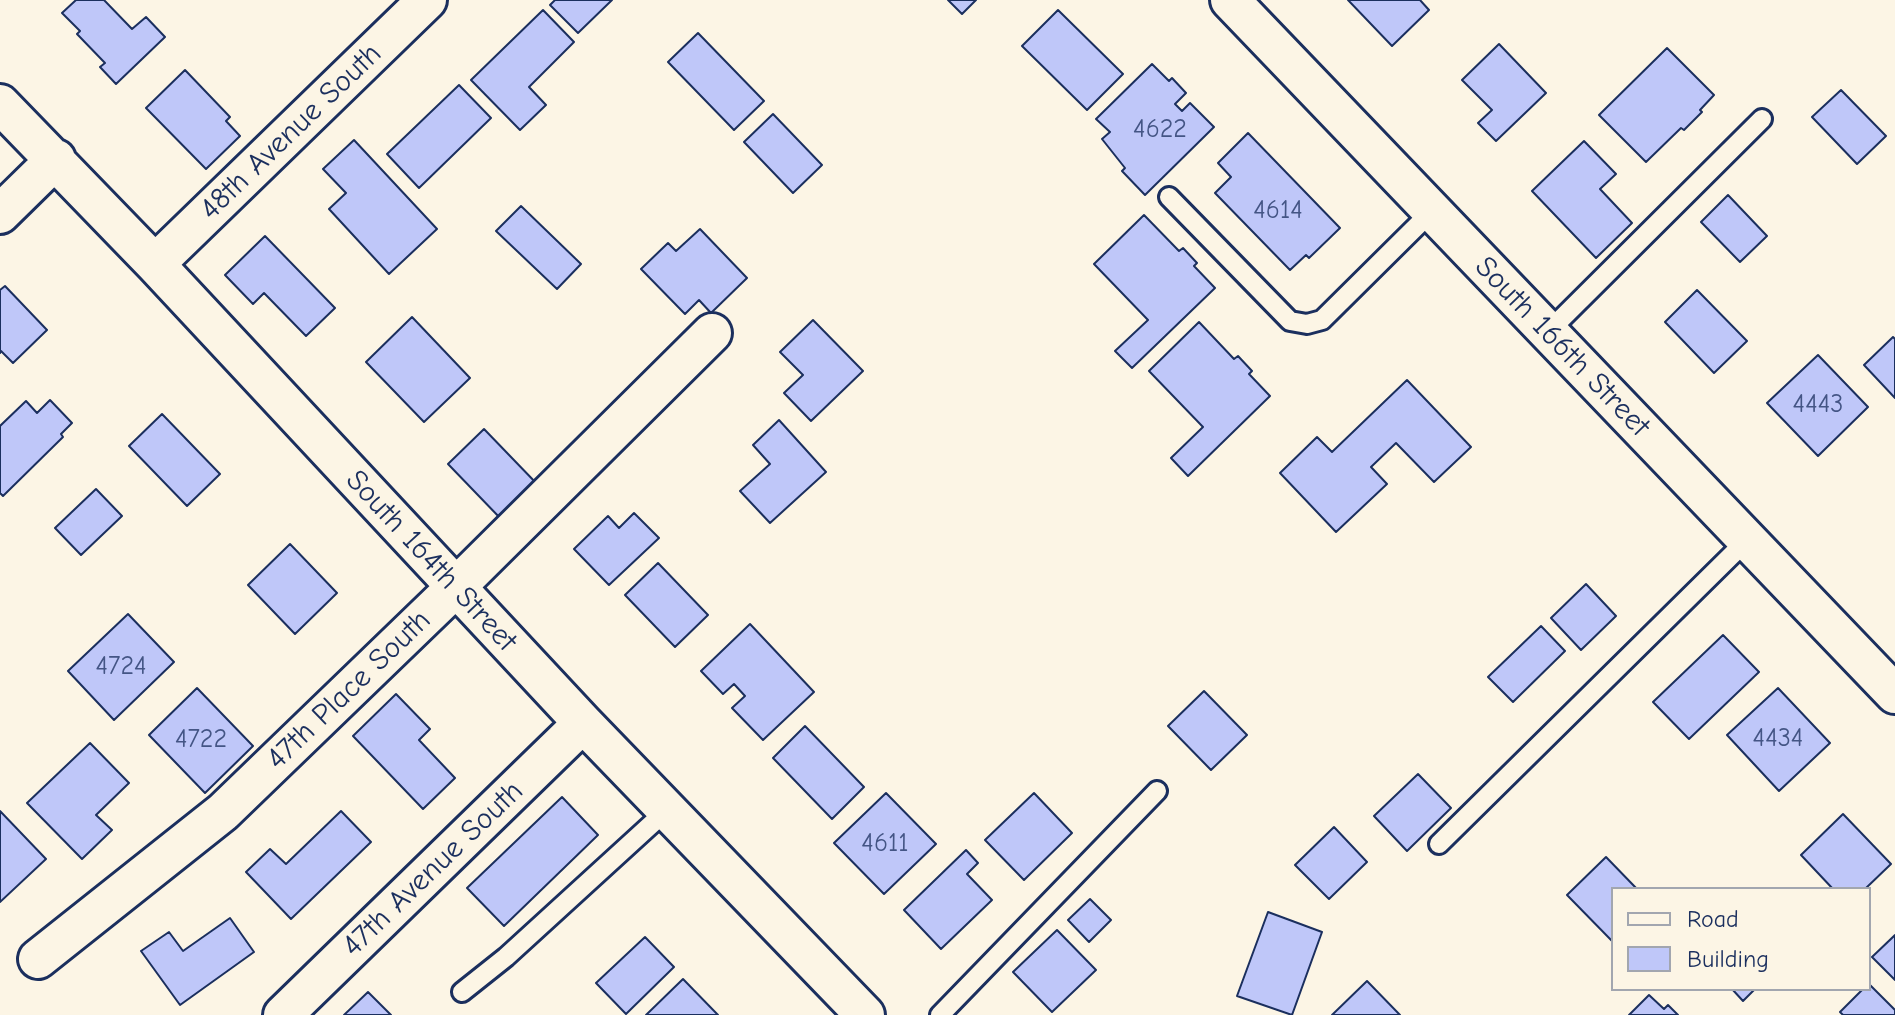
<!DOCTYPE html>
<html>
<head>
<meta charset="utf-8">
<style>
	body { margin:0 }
	#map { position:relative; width:1895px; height:1015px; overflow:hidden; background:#fcf5e5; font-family:"Comic Neue",sans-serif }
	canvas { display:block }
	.legend { position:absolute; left:1611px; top:887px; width:260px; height:104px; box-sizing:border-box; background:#fcf5e5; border:2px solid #a2a6af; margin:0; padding:10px 14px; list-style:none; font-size:24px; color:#1b2f5e }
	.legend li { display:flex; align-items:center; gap:16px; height:40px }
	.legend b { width:40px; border:2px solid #a2a6af }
</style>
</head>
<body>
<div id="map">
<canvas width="1895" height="1015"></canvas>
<ul class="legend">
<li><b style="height:10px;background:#fcf5e5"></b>Road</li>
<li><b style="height:22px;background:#bfc7f9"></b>Building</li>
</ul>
</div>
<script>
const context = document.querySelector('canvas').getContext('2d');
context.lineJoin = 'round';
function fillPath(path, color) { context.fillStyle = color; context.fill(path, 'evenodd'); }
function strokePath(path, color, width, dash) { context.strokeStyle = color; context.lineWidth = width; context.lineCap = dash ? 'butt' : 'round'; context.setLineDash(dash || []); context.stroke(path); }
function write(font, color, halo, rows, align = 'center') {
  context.font = font + ' "Comic Neue",sans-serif'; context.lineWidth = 8; context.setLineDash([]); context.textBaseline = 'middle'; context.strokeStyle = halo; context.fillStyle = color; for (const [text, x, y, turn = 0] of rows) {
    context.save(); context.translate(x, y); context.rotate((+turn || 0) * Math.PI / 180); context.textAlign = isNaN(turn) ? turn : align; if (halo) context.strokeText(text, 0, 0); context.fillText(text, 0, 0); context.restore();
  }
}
const building = new Path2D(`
	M 76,0 L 104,0 L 132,29 L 146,17 L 165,37 L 116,84 L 100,67 L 105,63 L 77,34 L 80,31 L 62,13 Z
	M 555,0 L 612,0 L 578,33 L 550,5 Z
	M 948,0 L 976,0 L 962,14 Z
	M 1348,0 L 1420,0 L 1429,10 L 1392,46 Z
	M 543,10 L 574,42 L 529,87 L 546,105 L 520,130 L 471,80 Z
	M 1058,10 L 1123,74 L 1087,110 L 1022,46 Z
	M 698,33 L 764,101 L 734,130 L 668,62 Z
	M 1499,44 L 1546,93 L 1496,141 L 1478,123 L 1492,110 L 1462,80 Z
	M 1667,48 L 1714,95 L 1700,110 L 1702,112 L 1684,130 L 1681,128 L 1646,162 L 1599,115 Z
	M 1152,64 L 1169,81 L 1172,78 L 1186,93 L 1175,104 L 1182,111 L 1190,103 L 1214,127 L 1145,195 L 1122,171 L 1125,168 L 1102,139 L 1110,132 L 1096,119 Z
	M 185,70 L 230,117 L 226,121 L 240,136 L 206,169 L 146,108 Z
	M 459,85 L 491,118 L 419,188 L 387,154 Z
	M 1841,90 L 1886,136 L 1857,164 L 1812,117 Z
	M 773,114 L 822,165 L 793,193 L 744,142 Z
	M 1248,133 L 1340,228 L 1309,258 L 1306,255 L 1290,270 L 1215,193 L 1231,177 L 1218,163 Z
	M 354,140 L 437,229 L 389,274 L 329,209 L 346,193 L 323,169 Z
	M 1584,141 L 1616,174 L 1600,189 L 1632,223 L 1596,258 L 1532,191 Z
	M 1728,195 L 1767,236 L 1740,262 L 1701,222 Z
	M 521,206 L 581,264 L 557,289 L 496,231 Z
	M 1144,215 L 1179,251 L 1183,248 L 1197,263 L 1194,266 L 1215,288 L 1132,368 L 1115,351 L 1148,320 L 1094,264 Z
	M 700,229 L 747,278 L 711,313 L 699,300 L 685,314 L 641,269 L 668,243 L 676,251 Z
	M 265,236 L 335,308 L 306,336 L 264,293 L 253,304 L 225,275 Z
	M 5,286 L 47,330 L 13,363 L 1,351 L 0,353 L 0,290 Z
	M 1697,290 L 1747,341 L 1714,373 L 1665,322 Z
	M 412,317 L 470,378 L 424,422 L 366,362 Z
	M 813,320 L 863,371 L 811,421 L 784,393 L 803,375 L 780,352 Z
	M 1199,322 L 1234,359 L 1238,356 L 1252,371 L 1249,374 L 1270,396 L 1188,476 L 1171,458 L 1203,427 L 1149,371 Z
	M 1893,337 L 1895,339 L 1895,398 L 1864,365 Z
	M 1818,355 L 1868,407 L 1818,456 L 1767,403 Z
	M 1407,380 L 1471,447 L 1434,482 L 1396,443 L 1371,467 L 1387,484 L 1336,532 L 1280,473 L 1317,437 L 1332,452 Z
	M 50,400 L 72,423 L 61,434 L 63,437 L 3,496 L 0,493 L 0,426 L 26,401 L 37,413 Z
	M 162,414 L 220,474 L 187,506 L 129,446 Z
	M 779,420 L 826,472 L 770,523 L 740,491 L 770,464 L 753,445 Z
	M 484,429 L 538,485 L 502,520 L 448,464 Z
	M 96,489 L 122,516 L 81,555 L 55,528 Z
	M 634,513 L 659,538 L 609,585 L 574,549 L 608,516 L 619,528 Z
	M 290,544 L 337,593 L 295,634 L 248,585 Z
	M 658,563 L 708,615 L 675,647 L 625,595 Z
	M 1586,584 L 1616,616 L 1581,650 L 1551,618 Z
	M 128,614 L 174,662 L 114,720 L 68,671 Z
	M 750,624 L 814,692 L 763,740 L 732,708 L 745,696 L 734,684 L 723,694 L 701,671 Z
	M 1541,626 L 1565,651 L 1513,702 L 1488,677 Z
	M 1723,635 L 1759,672 L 1689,739 L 1653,702 Z
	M 197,688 L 253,746 L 205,793 L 149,735 Z
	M 1778,688 L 1830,743 L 1779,791 L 1727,735 Z
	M 1204,691 L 1247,735 L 1211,770 L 1168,726 Z
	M 396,694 L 430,729 L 419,740 L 455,778 L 423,809 L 353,736 Z
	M 805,726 L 864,787 L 832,819 L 773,758 Z
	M 90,743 L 129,783 L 96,815 L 112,830 L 82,859 L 27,803 Z
	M 1418,774 L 1451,808 L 1407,851 L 1374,816 Z
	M 886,793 L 936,844 L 884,894 L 834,843 Z
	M 1034,793 L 1072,833 L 1024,880 L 985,840 Z
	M 562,797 L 598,835 L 504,926 L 467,888 Z
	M 0,811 L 46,859 L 0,902 Z
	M 341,811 L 371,842 L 291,919 L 246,872 L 270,849 L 286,864 Z
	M 1843,814 L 1891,864 L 1865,889 L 1833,889 L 1801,855 Z
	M 1334,827 L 1367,862 L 1329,899 L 1295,865 Z
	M 966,850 L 978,863 L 967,874 L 992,900 L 941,949 L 904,910 Z
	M 1606,857 L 1637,889 L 1613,889 L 1613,942 L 1567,895 Z
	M 1090,899 L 1111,920 L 1089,942 L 1068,920 Z
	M 1268,912 L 1322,932 L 1292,1015 L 1237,996 Z
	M 230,918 L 254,952 L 180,1005 L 141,951 L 169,932 L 183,951 Z
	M 1057,930 L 1096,970 L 1052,1012 L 1013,972 Z
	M 1895,935 L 1895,980 L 1872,957 Z
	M 645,937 L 674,967 L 626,1014 L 596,983 Z
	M 683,979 L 718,1015 L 646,1015 Z
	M 1367,981 L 1400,1015 L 1332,1015 Z
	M 1869,984 L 1895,1010 L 1895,1015 L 1843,1015 L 1840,1012 L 1863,989 L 1869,989 Z
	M 1732,989 L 1755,989 L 1743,1001 Z
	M 368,992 L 391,1015 L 344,1015 Z
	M 1649,995 L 1664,1009 L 1668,1005 L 1678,1015 L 1629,1015 Z`);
const service = new Path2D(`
	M 1169,197 L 1290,321 L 1307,324 L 1322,320 L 1432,211
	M 1548,332 L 1762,119
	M 1439,844 L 1747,540
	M 462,992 L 506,957 L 667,810
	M 940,1015 L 1157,791`);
const minor = new Path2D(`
	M 1230,0 L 1895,694
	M 0,104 L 155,264 L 583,723 L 865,1015
	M 0,214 L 56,159
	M 155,264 L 427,0
	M 38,959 L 223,812 L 456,587 L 712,333
	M 283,1015 L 583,723`);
const numberNames = [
	["4622",1160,130],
	["4614",1278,211],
	["4443",1818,405],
	["4724",121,667],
	["4434",1778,739],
	["4722",201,740],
	["4611",885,844]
];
const streetNames = [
	["48th Avenue South",291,132,-44],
	["South 166th Street",1562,347,46],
	["South 164th Street",431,561,47],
	["47th Place South",349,690,-44],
	["47th Avenue South",433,869,-44]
];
fillPath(building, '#bfc7f9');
strokePath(building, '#1b2f5e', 2);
strokePath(service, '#1b2f5e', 24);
strokePath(minor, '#1b2f5e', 44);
strokePath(service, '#fcf5e5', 18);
strokePath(minor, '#fcf5e5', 38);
write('26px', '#445585', null, numberNames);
write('30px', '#1b2f5e', '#fcf5e5', streetNames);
</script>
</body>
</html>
